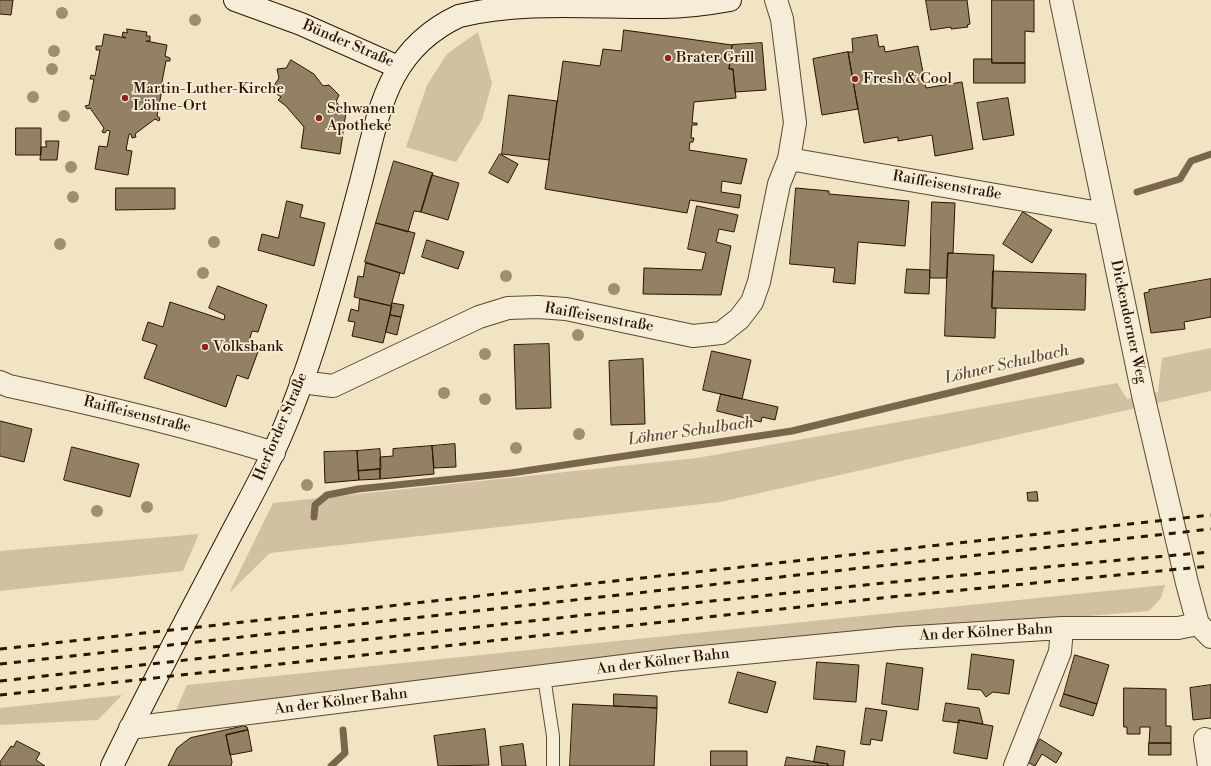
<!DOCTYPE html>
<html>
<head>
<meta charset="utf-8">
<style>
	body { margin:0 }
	canvas { display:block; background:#f1e4c3 }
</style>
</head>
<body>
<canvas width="1211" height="766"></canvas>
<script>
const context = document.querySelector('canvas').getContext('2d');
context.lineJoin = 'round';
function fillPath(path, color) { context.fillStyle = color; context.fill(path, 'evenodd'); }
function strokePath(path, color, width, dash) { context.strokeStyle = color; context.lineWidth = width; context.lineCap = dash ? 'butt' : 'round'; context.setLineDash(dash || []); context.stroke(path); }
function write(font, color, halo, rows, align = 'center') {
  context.font = font + ' "Libre Bodoni",serif'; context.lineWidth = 3.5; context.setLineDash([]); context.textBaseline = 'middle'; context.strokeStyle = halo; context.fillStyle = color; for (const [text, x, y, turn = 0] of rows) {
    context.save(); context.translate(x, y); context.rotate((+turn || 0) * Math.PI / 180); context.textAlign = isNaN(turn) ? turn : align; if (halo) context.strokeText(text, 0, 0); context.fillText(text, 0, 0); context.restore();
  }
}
const green = new Path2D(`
	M 478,32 L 492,83 L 482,120 L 456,162 L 406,147 L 427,85 L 447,54 Z
	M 1211,348 L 1211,391 L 720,502 L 270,553 L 229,593 L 273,503 L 697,458 L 1117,383 L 1127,399 L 1158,392 L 1162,358 Z
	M 199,534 L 183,571 L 0,591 L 0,551 Z
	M 1165,585 L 1161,598 L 1149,611 L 667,651 L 176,710 L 187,685 Z
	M 122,695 L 98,720 L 0,725 L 0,708 Z`);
const stream = new Path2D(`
	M 1137,192 L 1180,179 L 1191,161 L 1211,154
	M 314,517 L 315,505 L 327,495 L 358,489 L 511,473 L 792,431 L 1081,361
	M 331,766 L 345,753 L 343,730`);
const building = new Path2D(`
	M 0,0 L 13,0 L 11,15 L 0,14 Z
	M 926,0 L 967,0 L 970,24 L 967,25 L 968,27 L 951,29 L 951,27 L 931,30 Z
	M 992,0 L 1034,0 L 1034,32 L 1025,31 L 1025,63 L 992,63 Z
	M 127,29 L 147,32 L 146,36 L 150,36 L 150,41 L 146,41 L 167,45 L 165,56 L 170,58 L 170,61 L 166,61 L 161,87 L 165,88 L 165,91 L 162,90 L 157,116 L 160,118 L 159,121 L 155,119 L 135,134 L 136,137 L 132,138 L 131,134 L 129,134 L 126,150 L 132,151 L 128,175 L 95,169 L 99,146 L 107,147 L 110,131 L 107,130 L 105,133 L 102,132 L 104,128 L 90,108 L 87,109 L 85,106 L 89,105 L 94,79 L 90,79 L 91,75 L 95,76 L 100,50 L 96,50 L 96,46 L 102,46 L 104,34 L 126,38 L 122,36 L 123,32 L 127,33 Z
	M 624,30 L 732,45 L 729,69 L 733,69 L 736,98 L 694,102 L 692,123 L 697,123 L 697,125 L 692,125 L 691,138 L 694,138 L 693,142 L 690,142 L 689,150 L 747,159 L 741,184 L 722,181 L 721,192 L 741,195 L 739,208 L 690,200 L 687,213 L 545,189 L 563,61 L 600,66 L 603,49 L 621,51 Z
	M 877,35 L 879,47 L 884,46 L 885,52 L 918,46 L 926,88 L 962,82 L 973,149 L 935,156 L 932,135 L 898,141 L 898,137 L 864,143 L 848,52 L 853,52 L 852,39 Z
	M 762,43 L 766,90 L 735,92 L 733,69 L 729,69 L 732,45 Z
	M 848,52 L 858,109 L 822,115 L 813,59 Z
	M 974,59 L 992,59 L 992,63 L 1025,63 L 1025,83 L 974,83 Z
	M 291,60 L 314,74 L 323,86 L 329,85 L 339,95 L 336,102 L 346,112 L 340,154 L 301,148 L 304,127 L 286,106 L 278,100 L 281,97 L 271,90 L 279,78 L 277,69 L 286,68 Z
	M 509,95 L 557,101 L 549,160 L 502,154 Z
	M 1008,98 L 1014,135 L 983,140 L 977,103 Z
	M 16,128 L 41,128 L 41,155 L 16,155 Z
	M 46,141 L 59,141 L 57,160 L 40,160 L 41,147 L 46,147 Z
	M 500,154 L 518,164 L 508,183 L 489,173 Z
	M 394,161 L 433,173 L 421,212 L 414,211 L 408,232 L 376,223 Z
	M 432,175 L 459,183 L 448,220 L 421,212 Z
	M 116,188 L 175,188 L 175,209 L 116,210 Z
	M 796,188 L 829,191 L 829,194 L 909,201 L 905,246 L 858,242 L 855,284 L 833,282 L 835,268 L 790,264 Z
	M 287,201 L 303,205 L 300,217 L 325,223 L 314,266 L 258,250 L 262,234 L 278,238 Z
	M 932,202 L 955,203 L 953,253 L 948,253 L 947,278 L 930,278 Z
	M 697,206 L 738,215 L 734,232 L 719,229 L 716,242 L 731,246 L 721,295 L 643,294 L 644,268 L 702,270 L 706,253 L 688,249 Z
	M 1023,212 L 1052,230 L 1032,263 L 1003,244 Z
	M 376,223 L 415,233 L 404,274 L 365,262 Z
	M 427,240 L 464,252 L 458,269 L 422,257 Z
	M 948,253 L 994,255 L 992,308 L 996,308 L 995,338 L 945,336 Z
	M 366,263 L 400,273 L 391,306 L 354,297 L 358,276 L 363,277 Z
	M 907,269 L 930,270 L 929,294 L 905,293 Z
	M 993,271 L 1086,274 L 1085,310 L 992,308 Z
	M 1211,279 L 1211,317 L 1184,322 L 1185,329 L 1151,333 L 1144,293 L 1149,292 L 1149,290 Z
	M 218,286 L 267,305 L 258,332 L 252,331 L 248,345 L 259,349 L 248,379 L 237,375 L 226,407 L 144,378 L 157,345 L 142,340 L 148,322 L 163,327 L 170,302 L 224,320 L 225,315 L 209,308 Z
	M 360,299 L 392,306 L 383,343 L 352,336 L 355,322 L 348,321 L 351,309 L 358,311 Z
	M 392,303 L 404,305 L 401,317 L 390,315 Z
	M 390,315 L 401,317 L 397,335 L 386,332 Z
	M 549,344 L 551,408 L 516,409 L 514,345 Z
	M 712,351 L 751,360 L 742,399 L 703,390 Z
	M 643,359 L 645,424 L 611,425 L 609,361 Z
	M 721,394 L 778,407 L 775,420 L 762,417 L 761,422 L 717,411 Z
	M 0,421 L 32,429 L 24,462 L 0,456 Z
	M 455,444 L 456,467 L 434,468 L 432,446 Z
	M 432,446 L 434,474 L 380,479 L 380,457 L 393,456 L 393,449 Z
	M 72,447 L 139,464 L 130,497 L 64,480 Z
	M 380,449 L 381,469 L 358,471 L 357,451 Z
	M 357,451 L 359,480 L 325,483 L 324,452 Z
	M 380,469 L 380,479 L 359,480 L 358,471 Z
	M 1037,492 L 1038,501 L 1028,501 L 1027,493 Z
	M 972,654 L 1014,660 L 1009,694 L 993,692 L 986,697 L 981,690 L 968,689 Z
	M 1075,655 L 1109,665 L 1097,704 L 1064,694 Z
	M 817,662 L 859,665 L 856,702 L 814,699 Z
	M 887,663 L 923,668 L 918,710 L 882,704 Z
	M 738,672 L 776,682 L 767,713 L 729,703 Z
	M 1211,685 L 1211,718 L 1193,720 L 1190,688 Z
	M 1124,688 L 1166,689 L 1166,726 L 1171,726 L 1171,743 L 1149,743 L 1150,727 L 1140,727 L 1140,734 L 1127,734 L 1127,727 L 1124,727 Z
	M 614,694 L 657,696 L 657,708 L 614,706 Z
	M 1064,694 L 1097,704 L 1093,716 L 1060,706 Z
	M 946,703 L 979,708 L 983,724 L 959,720 L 959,723 L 943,721 Z
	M 573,704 L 657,708 L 654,766 L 570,766 Z
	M 866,708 L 887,711 L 882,741 L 871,739 L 870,745 L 861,744 Z
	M 959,720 L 993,726 L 987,759 L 954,753 Z
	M 244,726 L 247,727 L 248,730 L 226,735 L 232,762 L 231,766 L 168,766 L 177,748 L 190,738 Z
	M 485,729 L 489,765 L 438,766 L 434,736 Z
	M 248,730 L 252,751 L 230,755 L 226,735 Z
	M 1040,739 L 1062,753 L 1056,763 L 1042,754 L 1035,766 L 1029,763 Z
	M 17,741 L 40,753 L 36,760 L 45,766 L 0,766 L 0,762 L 11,746 L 13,747 Z
	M 1149,743 L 1171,743 L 1171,755 L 1149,755 Z
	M 523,744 L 526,766 L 502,766 L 500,747 Z
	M 817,746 L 845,751 L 843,766 L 828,766 L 828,764 L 814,762 Z
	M 711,751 L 747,751 L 747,766 L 711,766 Z
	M 787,757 L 828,764 L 828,766 L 785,766 Z`);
const service = new Path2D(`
	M 544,677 L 553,736 L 553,766`);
const minor = new Path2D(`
	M 1061,0 L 1143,395 L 1187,583 L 1198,624 L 1211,637
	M 789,159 L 1105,214
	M 0,382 L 9,386 C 99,405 187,426 274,453
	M 301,382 L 333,386 L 479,317 L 508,308 L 538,307 L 566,309 L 693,336 L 721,333 L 739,319 L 752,302 L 759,282 L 779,184 L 789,159 L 795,123 L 782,19 L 776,0
	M 130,728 L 671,660 L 899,638 L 1062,628 L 1178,628 L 1198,624
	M 1205,739 L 1209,766
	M 1015,766 L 1060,652 L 1062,628`);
const secondary = new Path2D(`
	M 235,0 L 301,24 L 398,67
	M 112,766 C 148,691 188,617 227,542 C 242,513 259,483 273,453 C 312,369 337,272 361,182 C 379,113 386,50 459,16 C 523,0 596,8 663,7 C 686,7 708,4 730,0`);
const rail = new Path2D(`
	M 0,649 L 1211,515
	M 0,664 L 1211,529
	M 0,681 C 403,636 807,587 1211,552
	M 0,695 L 890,597 L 1211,566`);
const trees = [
	[62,13],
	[195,20],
	[54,51],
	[52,69],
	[33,97],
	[64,116],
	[71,167],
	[73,197],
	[214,242],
	[60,244],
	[203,273],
	[506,276],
	[614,289],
	[578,335],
	[485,354],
	[444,393],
	[485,399],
	[579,434],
	[516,448],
	[307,485],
	[147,507],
	[97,511]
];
const markers = [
	[668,58,4,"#8f2418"],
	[855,79,4,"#8f2418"],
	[125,98,4,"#8f2418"],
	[319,118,4,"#8f2418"],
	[205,347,4,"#8f2418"]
];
const streetNames = [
	["Bünder Straße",348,44,23],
	["Raiffeisenstraße",947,186,10],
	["Raiffeisenstraße",599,318,10],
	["Dickendorner Weg",1128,322,78],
	["Raiffeisenstraße",137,415,14],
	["Herforder Straße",281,427,-67],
	["An der Kölner Bahn",986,633,-3],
	["An der Kölner Bahn",663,662,-7],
	["An der Kölner Bahn",341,702,-7]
];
const poiNames = [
	["Brater Grill",676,58],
	["Fresh & Cool",863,79],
	["Martin-Luther-Kirche",133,89],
	["Löhne-Ort",133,106],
	["Schwanen",327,109],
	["Apotheke",327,126],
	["Volksbank",213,347]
];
const waterNames = [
	["Löhner Schulbach",1007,365,-13],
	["Löhner Schulbach",691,432,-8]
];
fillPath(green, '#d0c1a2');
strokePath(stream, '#7a664d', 7);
fillPath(building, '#938065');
strokePath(building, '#2d1400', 1);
strokePath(service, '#5e4831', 14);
strokePath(minor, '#5e4831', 24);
strokePath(secondary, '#2d1400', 24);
strokePath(service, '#f6edd8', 12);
strokePath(minor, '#f6edd8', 22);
strokePath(secondary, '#f6edd8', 22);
strokePath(rail, '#2d1400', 3, [7, 7]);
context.fillStyle = '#a08e73';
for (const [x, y] of trees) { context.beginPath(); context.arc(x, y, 6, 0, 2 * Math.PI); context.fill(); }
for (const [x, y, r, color] of markers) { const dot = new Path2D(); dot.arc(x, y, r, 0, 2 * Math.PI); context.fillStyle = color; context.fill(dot); strokePath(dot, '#f6edd8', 1.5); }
write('15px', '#2d1400', '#f6edd8', streetNames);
write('15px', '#2d1400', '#f6edd8', poiNames, 'left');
write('italic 16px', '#614b34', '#f6edd8', waterNames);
</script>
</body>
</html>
